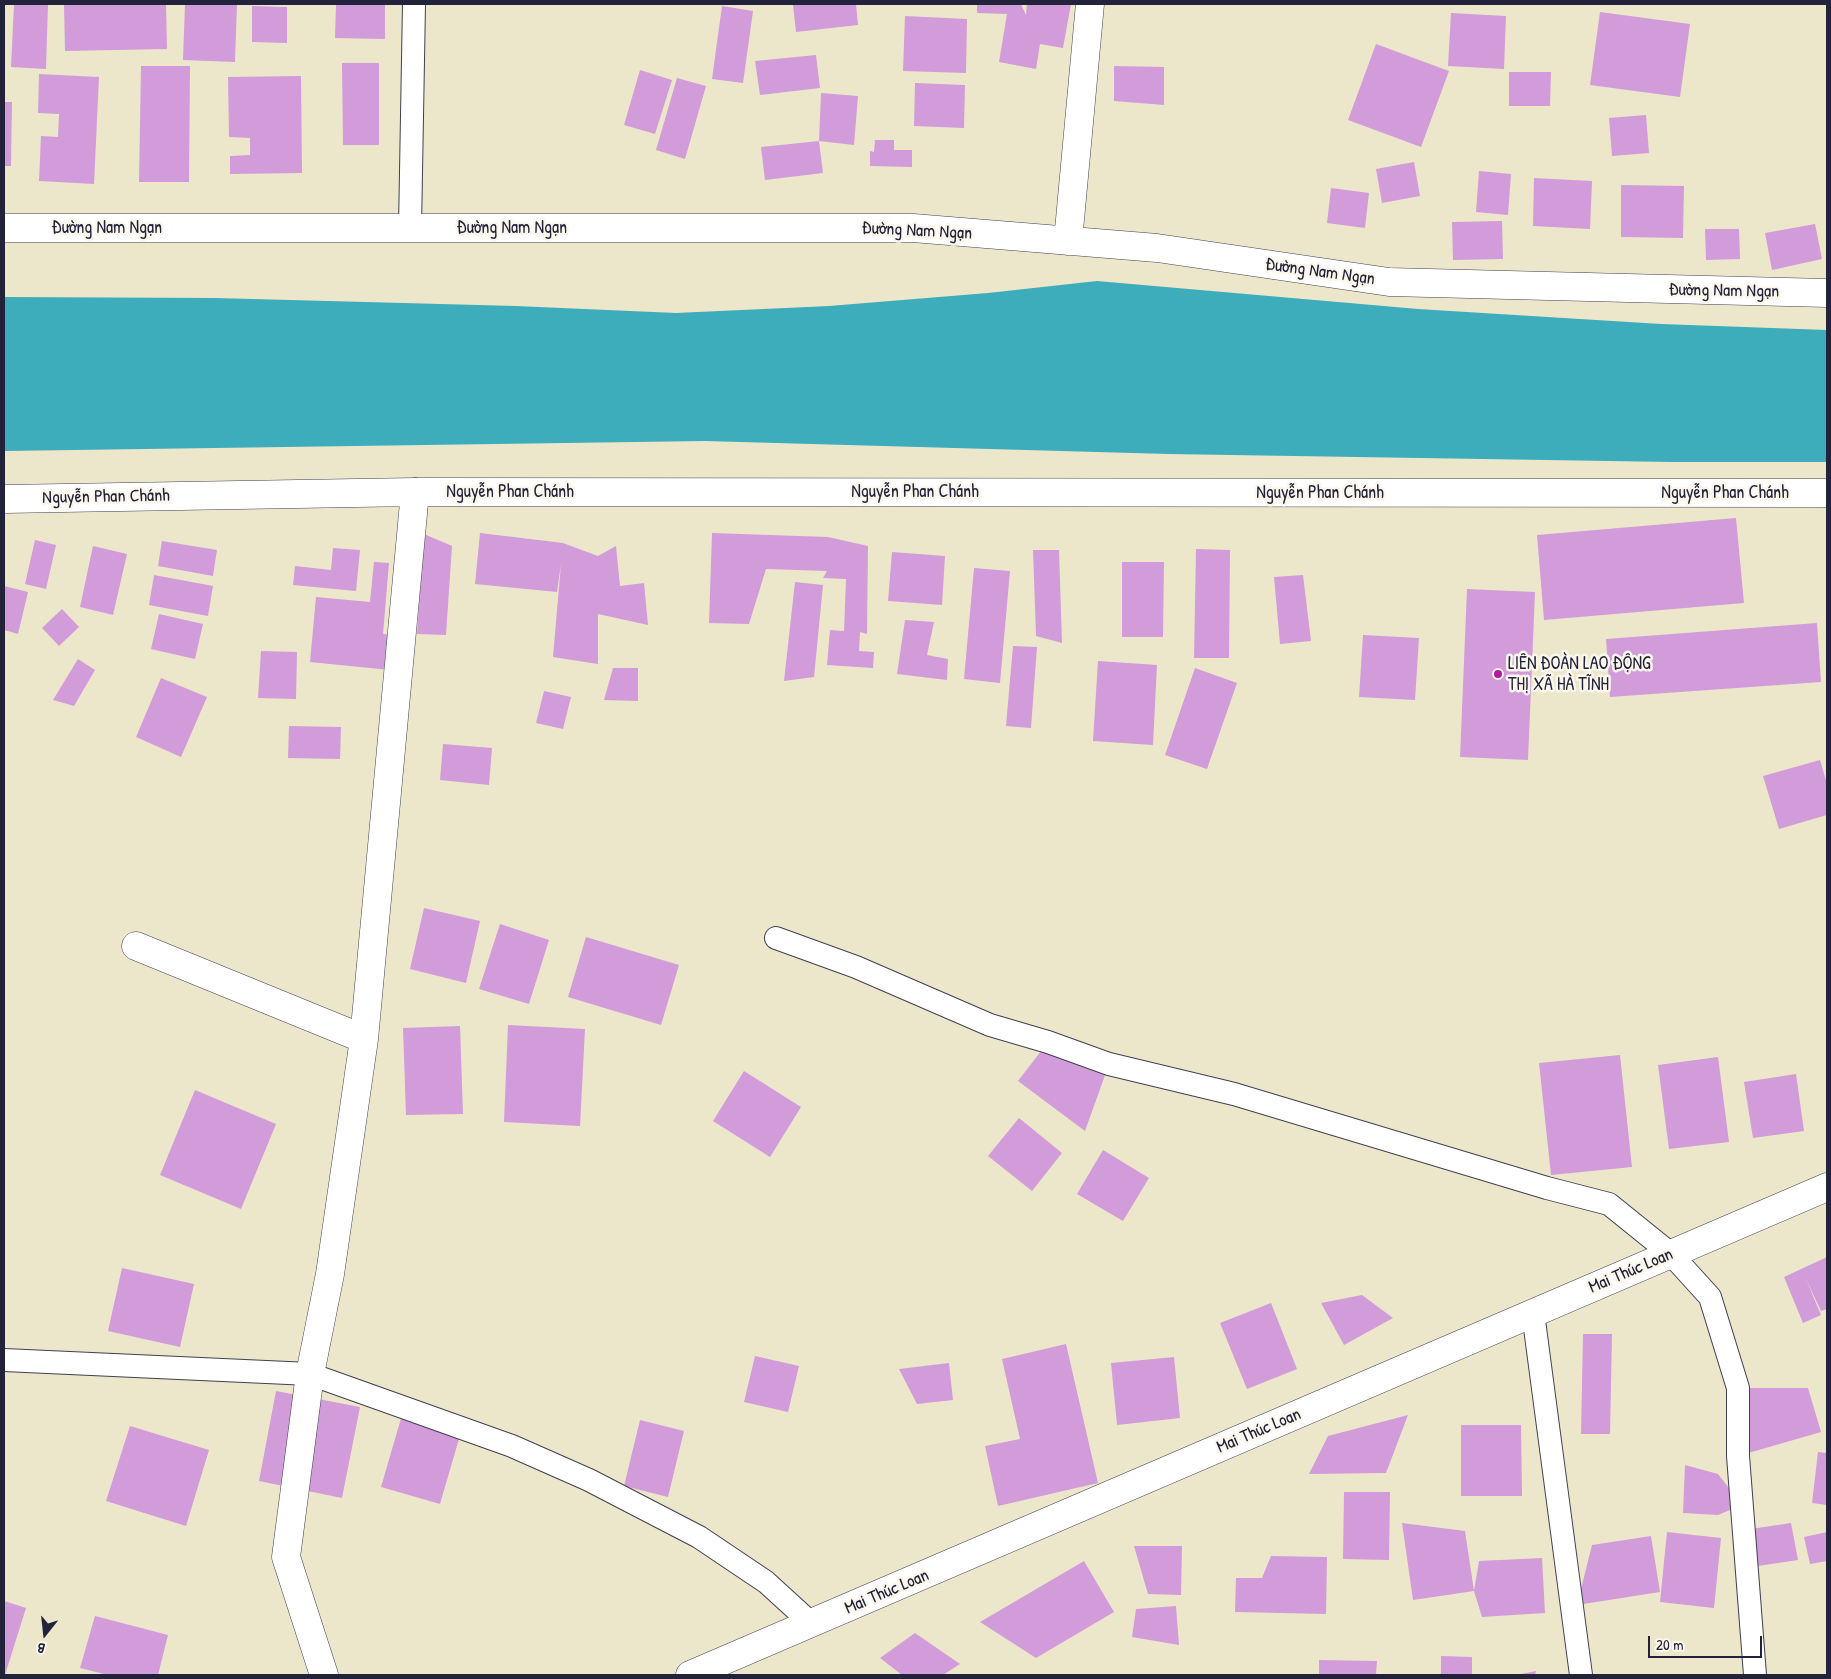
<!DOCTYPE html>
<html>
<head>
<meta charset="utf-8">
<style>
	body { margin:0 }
	#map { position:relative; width:1831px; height:1679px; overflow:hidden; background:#ece7cb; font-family:"Patrick Hand",sans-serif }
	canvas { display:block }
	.frame { position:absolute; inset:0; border:5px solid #22223b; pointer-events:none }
	.north { position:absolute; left:20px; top:1609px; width:50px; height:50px; -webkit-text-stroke:4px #fbf7ec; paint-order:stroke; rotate:196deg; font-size:14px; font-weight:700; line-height:20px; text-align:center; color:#22223b }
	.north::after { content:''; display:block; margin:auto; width:18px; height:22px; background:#22223b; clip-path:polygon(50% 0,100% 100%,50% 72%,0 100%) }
	.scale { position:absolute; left:1648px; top:1636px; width:114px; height:22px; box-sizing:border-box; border:2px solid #22223b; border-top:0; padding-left:6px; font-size:15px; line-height:18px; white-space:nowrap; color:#22223b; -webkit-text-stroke:4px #fbf7ec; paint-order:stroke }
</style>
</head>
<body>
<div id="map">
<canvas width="1831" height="1679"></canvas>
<div class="frame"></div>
<div class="north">B</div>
<div class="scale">20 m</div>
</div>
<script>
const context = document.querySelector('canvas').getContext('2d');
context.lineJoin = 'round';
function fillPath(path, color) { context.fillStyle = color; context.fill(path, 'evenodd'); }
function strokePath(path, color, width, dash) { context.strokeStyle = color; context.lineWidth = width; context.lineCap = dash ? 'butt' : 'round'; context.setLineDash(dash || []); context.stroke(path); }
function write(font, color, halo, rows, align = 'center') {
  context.font = font + ' "Patrick Hand",sans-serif'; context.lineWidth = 5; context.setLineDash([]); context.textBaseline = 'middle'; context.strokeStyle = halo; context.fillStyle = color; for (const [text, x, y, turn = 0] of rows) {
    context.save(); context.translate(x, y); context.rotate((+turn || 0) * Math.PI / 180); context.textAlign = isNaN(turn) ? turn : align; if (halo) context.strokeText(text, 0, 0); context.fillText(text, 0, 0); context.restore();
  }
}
const water = new Path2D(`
	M 1097,281 L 1418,309 L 1661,324 L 1827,330 L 1827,462 L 1672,462 L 1168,454 L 705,441 L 4,451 L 4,297 L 215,298 L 516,306 L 676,313 L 829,306 L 988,293 Z`);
const building = new Path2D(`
	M 14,4 L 48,4 L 46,69 L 11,67 Z
	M 64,4 L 166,4 L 167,49 L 65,51 Z
	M 185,4 L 237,4 L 235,62 L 183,60 Z
	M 336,4 L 385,4 L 385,39 L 335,38 Z
	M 806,4 L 856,4 L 858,25 L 796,32 L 793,5 Z
	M 977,4 L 1021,4 L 1026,15 L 1027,4 L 1071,4 L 1063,48 L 1040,44 L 1036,69 L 999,62 L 1007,14 L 977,13 Z
	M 252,6 L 287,7 L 287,43 L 252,42 Z
	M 722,6 L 753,11 L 743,83 L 712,79 Z
	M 1600,12 L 1690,24 L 1680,97 L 1590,85 Z
	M 1451,13 L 1506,16 L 1504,69 L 1448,66 Z
	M 905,16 L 967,19 L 966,73 L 903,71 Z
	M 1376,44 L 1449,71 L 1421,147 L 1348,120 Z
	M 816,55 L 820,88 L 760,95 L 755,61 Z
	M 342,63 L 379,63 L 379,145 L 343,145 Z
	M 141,66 L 190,66 L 189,182 L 139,182 Z
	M 1114,66 L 1164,67 L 1164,105 L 1114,101 Z
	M 640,70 L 672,80 L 655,134 L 624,125 Z
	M 1509,72 L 1551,72 L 1550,106 L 1509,106 Z
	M 39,74 L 99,77 L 94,184 L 39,181 L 41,136 L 58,137 L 59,114 L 38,113 Z
	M 301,76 L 302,173 L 230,174 L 230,156 L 250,155 L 250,138 L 229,137 L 228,77 Z
	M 677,78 L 706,86 L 685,159 L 656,150 Z
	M 915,83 L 965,85 L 964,128 L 914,126 Z
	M 821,93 L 858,96 L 854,145 L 819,141 Z
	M 4,102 L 12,102 L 11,166 L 4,166 Z
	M 1646,115 L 1649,153 L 1612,156 L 1609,118 Z
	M 875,140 L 894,140 L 894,150 L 912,150 L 912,167 L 870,166 L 870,151 L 874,152 Z
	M 819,141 L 823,173 L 765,180 L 761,147 Z
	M 1414,162 L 1420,196 L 1382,203 L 1376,169 Z
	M 1479,171 L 1511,174 L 1508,215 L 1476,212 Z
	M 1534,178 L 1592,181 L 1590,229 L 1533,226 Z
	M 1621,185 L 1684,186 L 1683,238 L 1621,237 Z
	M 1331,188 L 1369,193 L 1365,228 L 1327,223 Z
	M 1502,221 L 1503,259 L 1453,260 L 1452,222 Z
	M 1815,224 L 1822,259 L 1772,270 L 1765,233 Z
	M 1705,229 L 1739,229 L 1740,259 L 1706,260 Z
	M 1736,518 L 1744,603 L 1544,620 L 1537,535 Z
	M 480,533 L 563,543 L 598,556 L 616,546 L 620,586 L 644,583 L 648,625 L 598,614 L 598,664 L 553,657 L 561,564 L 557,592 L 475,584 Z
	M 712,533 L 828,537 L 868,546 L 867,634 L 860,632 L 859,651 L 874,652 L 873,668 L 827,665 L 830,630 L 844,631 L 846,579 L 823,578 L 827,571 L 766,569 L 749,624 L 709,623 Z
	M 424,534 L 452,546 L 446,635 L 417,634 Z
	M 35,540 L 56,545 L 46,589 L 25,584 Z
	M 162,541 L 217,550 L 213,576 L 158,566 Z
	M 93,546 L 127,554 L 113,615 L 80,607 Z
	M 333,548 L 360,550 L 356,591 L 293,585 L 295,566 L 331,570 Z
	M 1196,549 L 1230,550 L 1229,658 L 1194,658 Z
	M 1033,550 L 1059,550 L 1062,643 L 1036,636 Z
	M 892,552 L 945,556 L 942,605 L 888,601 Z
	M 374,562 L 389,563 L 383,634 L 394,635 L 390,670 L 310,662 L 316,597 L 370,602 Z
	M 1122,562 L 1164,562 L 1163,637 L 1122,637 Z
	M 974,568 L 1010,571 L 1000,683 L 964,679 Z
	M 154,575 L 213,586 L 208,616 L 149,605 Z
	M 1303,575 L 1311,641 L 1280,644 L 1274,577 Z
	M 795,582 L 823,585 L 814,677 L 784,681 Z
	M 4,586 L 28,592 L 18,634 L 4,630 Z
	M 1467,589 L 1535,592 L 1528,760 L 1460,757 Z
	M 62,609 L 79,627 L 59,646 L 42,628 Z
	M 159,614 L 203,624 L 195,659 L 151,649 Z
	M 905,620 L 934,622 L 927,655 L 948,659 L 947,680 L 897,674 Z
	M 1817,623 L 1821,682 L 1610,697 L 1606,639 Z
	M 1363,635 L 1419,638 L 1415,700 L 1359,697 Z
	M 1013,646 L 1037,647 L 1031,728 L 1006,726 Z
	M 261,651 L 297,652 L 296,699 L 258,698 Z
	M 78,659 L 95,670 L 74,706 L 53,700 Z
	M 1098,661 L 1157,665 L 1153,745 L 1093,741 Z
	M 613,668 L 638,668 L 638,701 L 604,700 Z
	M 1195,668 L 1237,683 L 1207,769 L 1165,755 Z
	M 161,678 L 207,697 L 181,757 L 136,737 Z
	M 544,691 L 571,697 L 563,729 L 536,723 Z
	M 289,726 L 341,727 L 340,759 L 288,758 Z
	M 443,744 L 492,748 L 489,785 L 440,780 Z
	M 1820,760 L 1827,784 L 1827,815 L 1779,829 L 1763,776 Z
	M 424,908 L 480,921 L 466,983 L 410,969 Z
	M 500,924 L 549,940 L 529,1004 L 479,989 Z
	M 586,937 L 679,965 L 661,1025 L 568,997 Z
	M 508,1025 L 585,1029 L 580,1126 L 504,1122 Z
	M 460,1026 L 463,1114 L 406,1115 L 403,1028 Z
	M 1048,1042 L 1109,1064 L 1085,1131 L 1018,1081 Z
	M 1620,1055 L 1632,1167 L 1551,1175 L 1539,1063 Z
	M 1718,1057 L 1729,1142 L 1669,1149 L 1658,1065 Z
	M 744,1071 L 801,1107 L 770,1157 L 713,1121 Z
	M 1796,1074 L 1804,1131 L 1753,1138 L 1744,1082 Z
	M 195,1090 L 276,1124 L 241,1209 L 160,1175 Z
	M 1019,1118 L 1062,1153 L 1032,1191 L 988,1156 Z
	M 1103,1150 L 1149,1178 L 1123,1221 L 1077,1194 Z
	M 1827,1257 L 1827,1309 L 1821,1311 L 1806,1279 L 1821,1315 L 1803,1323 L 1784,1277 Z
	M 122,1268 L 194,1284 L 180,1347 L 108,1331 Z
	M 1362,1295 L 1393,1318 L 1344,1345 L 1321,1303 Z
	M 1271,1303 L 1297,1369 L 1247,1389 L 1220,1323 Z
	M 1583,1334 L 1612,1334 L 1610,1434 L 1581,1434 Z
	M 1066,1344 L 1098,1483 L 998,1506 L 985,1446 L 1020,1439 L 1002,1359 Z
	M 755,1356 L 799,1366 L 788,1412 L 744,1402 Z
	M 1174,1357 L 1180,1418 L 1117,1425 L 1111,1363 Z
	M 949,1363 L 953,1400 L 917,1404 L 899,1369 Z
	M 1738,1388 L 1808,1388 L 1821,1432 L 1738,1456 Z
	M 276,1391 L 360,1407 L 342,1498 L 259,1481 Z
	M 402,1415 L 461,1432 L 440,1504 L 381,1487 Z
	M 1408,1415 L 1386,1473 L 1309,1474 L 1328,1436 Z
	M 640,1420 L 684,1431 L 668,1497 L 624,1486 Z
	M 1461,1425 L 1521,1425 L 1522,1496 L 1461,1496 Z
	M 130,1426 L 209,1450 L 186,1526 L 106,1501 Z
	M 1818,1452 L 1827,1453 L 1827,1505 L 1812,1503 Z
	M 1685,1465 L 1718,1474 L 1742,1505 L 1718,1515 L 1683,1513 Z
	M 1344,1492 L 1390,1492 L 1389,1560 L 1343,1559 Z
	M 1402,1523 L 1465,1531 L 1474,1591 L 1413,1600 Z
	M 1791,1523 L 1798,1560 L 1758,1566 L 1751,1529 Z
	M 1667,1532 L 1721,1538 L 1714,1608 L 1660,1602 Z
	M 1827,1532 L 1827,1561 L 1810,1564 L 1804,1537 Z
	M 1651,1536 L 1660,1592 L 1577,1605 L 1592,1545 Z
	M 1134,1546 L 1182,1546 L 1181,1595 L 1148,1594 Z
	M 1271,1556 L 1327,1557 L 1326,1614 L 1235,1612 L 1236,1578 L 1262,1578 Z
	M 1542,1558 L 1545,1613 L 1482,1617 L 1474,1591 L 1479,1561 Z
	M 1084,1561 L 1114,1612 L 1036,1658 L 980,1622 Z
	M 4,1601 L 26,1608 L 5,1675 L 4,1675 Z
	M 1176,1606 L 1179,1645 L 1132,1637 L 1136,1609 Z
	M 95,1616 L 168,1635 L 158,1675 L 108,1675 L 80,1668 Z
	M 915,1633 L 960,1664 L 943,1675 L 902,1675 L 880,1658 Z
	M 1441,1656 L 1472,1657 L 1472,1675 L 1441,1675 Z
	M 1319,1660 L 1377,1661 L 1376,1675 L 1319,1675 Z
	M 1536,1671 L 1535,1675 L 1521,1675 L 1521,1674 Z`);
const lane = new Path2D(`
	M 410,228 L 414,4
	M 776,938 L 856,967 L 990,1025 L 1048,1042 L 1109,1064 L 1234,1094 L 1547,1188 L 1609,1204 L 1671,1254 L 1710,1297 L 1738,1388 L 1738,1456 L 1755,1675
	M 1533,1313 L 1581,1675
	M 4,1360 L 310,1374 L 512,1446 L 589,1480 L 699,1537 L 766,1582 L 812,1624`);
const street = new Path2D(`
	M 4,228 L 913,228 L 1157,248 L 1389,282 L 1827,293
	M 1068,241 L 1090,4
	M 4,499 L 415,492 L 1827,493
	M 136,946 L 364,1039
	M 324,1675 L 286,1557 L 310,1374 L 330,1274 L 364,1039 L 415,492`);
const secondary = new Path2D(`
	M 690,1675 L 1827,1187`);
const markers = [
	[1498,674,5,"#b5179e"]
];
const streetNames = [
	["Đường Nam Ngạn",107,228],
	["Đường Nam Ngạn",512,228],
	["Đường Nam Ngạn",917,231,3],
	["Đường Nam Ngạn",1320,272,8],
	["Đường Nam Ngạn",1724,291,1],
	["Nguyễn Phan Chánh",510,492],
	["Nguyễn Phan Chánh",915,492],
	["Nguyễn Phan Chánh",1320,493],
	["Nguyễn Phan Chánh",1725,493],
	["Nguyễn Phan Chánh",106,497,-1],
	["Mai Thúc Loan",1631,1271,-23],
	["Mai Thúc Loan",1259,1431,-23],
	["Mai Thúc Loan",887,1592,-23]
];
const poiNames = [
	["LIÊN ĐOÀN LAO ĐỘNG",1508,664],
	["THỊ XÃ HÀ TĨNH",1508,685]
];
fillPath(water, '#3dacbb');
fillPath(building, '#d19cd9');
strokePath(lane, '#404051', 24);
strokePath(street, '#404051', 29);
strokePath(secondary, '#404051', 29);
strokePath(lane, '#fff', 22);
strokePath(street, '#fff', 28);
strokePath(secondary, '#fff', 28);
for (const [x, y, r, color] of markers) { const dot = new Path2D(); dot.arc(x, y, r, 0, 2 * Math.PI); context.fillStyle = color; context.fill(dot); strokePath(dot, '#fbf7ec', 2); }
write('18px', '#22223b', '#fbf7ec', streetNames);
write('18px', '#22223b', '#fbf7ec', poiNames, 'left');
</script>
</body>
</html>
